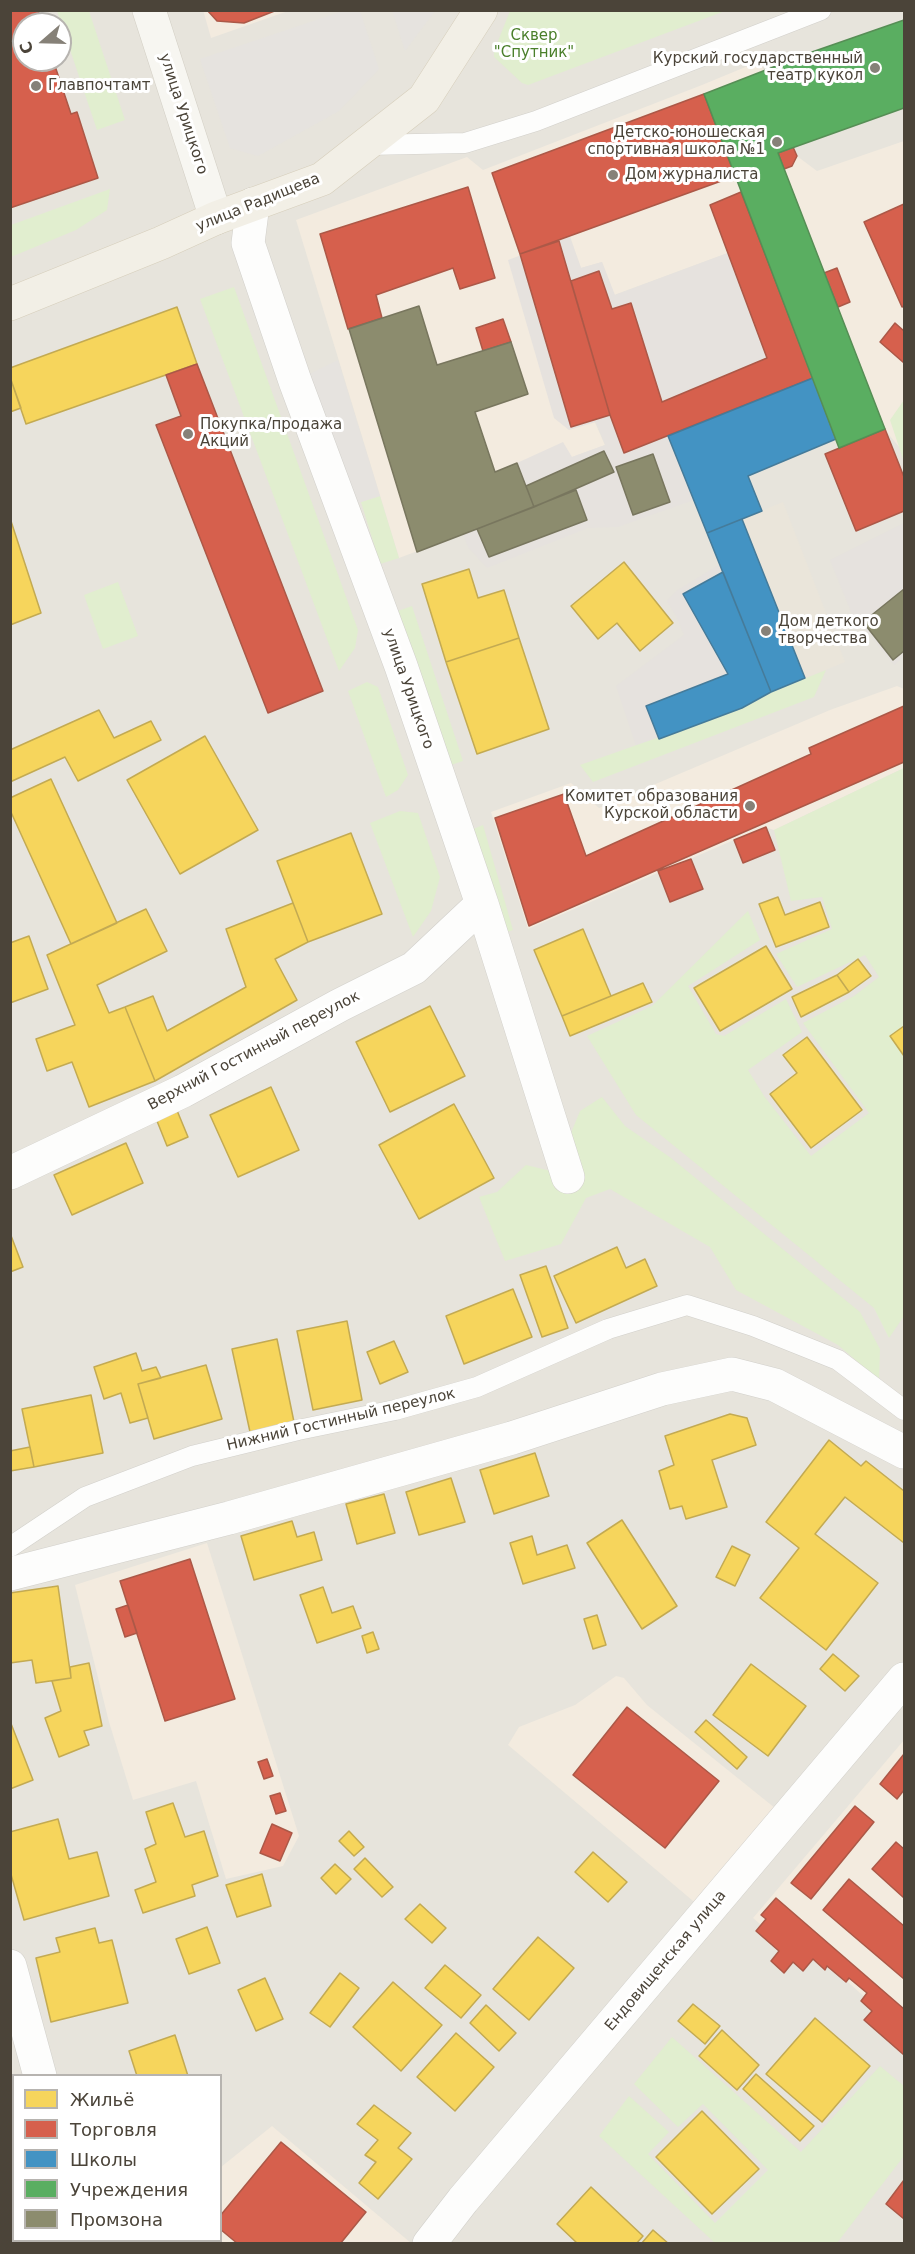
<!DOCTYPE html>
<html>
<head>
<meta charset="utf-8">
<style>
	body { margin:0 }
	#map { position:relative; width:915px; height:2254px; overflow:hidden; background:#f4f2ee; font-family:"DejaVu Sans",sans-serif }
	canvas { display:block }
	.frame { position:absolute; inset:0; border:12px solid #4b4439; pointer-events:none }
	.legend { position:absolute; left:12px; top:2074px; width:210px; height:168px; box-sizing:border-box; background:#fff; border:2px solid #b7b4b0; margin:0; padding:8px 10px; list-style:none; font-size:18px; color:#4b4439 }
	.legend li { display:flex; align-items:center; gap:12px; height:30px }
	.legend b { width:30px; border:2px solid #b7b4b0 }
	.north { position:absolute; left:12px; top:12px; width:60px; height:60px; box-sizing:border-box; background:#fff; border:2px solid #b7b4b0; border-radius:50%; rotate:250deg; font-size:16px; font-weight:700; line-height:24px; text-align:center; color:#4b4439 }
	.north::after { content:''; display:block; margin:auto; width:21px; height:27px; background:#868178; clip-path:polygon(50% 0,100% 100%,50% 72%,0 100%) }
</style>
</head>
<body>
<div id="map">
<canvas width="915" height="2254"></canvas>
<div class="frame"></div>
<ul class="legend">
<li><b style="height:16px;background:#f6d55c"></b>Жильё</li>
<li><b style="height:16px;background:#d6604d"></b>Торговля</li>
<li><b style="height:16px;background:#4393c3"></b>Школы</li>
<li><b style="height:16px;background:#5aae61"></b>Учреждения</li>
<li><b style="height:16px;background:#8c8c6e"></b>Промзона</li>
</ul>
<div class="north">С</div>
</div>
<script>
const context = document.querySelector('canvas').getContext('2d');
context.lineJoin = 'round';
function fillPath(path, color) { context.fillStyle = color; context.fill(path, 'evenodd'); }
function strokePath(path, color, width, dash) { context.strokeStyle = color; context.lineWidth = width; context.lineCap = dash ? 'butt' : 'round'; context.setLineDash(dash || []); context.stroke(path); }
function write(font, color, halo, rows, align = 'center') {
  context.font = font + ' "DejaVu Sans",sans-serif'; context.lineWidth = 6; context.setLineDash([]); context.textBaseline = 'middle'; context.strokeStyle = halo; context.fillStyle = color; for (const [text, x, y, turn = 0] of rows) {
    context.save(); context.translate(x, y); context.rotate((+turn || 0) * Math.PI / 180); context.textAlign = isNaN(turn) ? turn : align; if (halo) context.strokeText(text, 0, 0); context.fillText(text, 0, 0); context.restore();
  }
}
const residential = new Path2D(`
	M 11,11 L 904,11 L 904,2243 L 11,2244 ZM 24,24 L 60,24 L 60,60 L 24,60 ZM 14,2076 L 220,2076 L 220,2240 L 14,2240 Z`);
const commercial = new Path2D(`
	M 203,10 L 288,11 L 211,38 Z
	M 760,61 L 797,156 L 817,171 L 904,141 L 904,444 L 900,448 L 885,430 L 839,448 L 760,241 L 614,295 L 602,262 L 581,268 L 570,237 L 520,254 L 605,445 L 572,457 L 518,463 L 534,507 L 399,558 L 296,220 L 467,157 L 483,170 L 702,85 Z
	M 897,686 L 904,689 L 904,768 L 774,830 L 765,827 L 734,840 L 528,929 L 491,812 L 571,783 L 599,808 L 830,710 Z
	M 207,1543 L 299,1836 L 283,1866 L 226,1879 L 196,1781 L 133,1800 L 109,1722 L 75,1585 Z
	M 616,1676 L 624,1678 L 647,1705 L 775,1808 L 699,1906 L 508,1745 L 519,1727 L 575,1705 Z
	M 904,1740 L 904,2032 L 815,1953 L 805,1963 L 753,1918 Z
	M 272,2126 L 411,2243 L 410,2244 L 221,2244 L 219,2241 L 221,2167 Z`);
const industrial = new Path2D(`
	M 570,237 L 581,268 L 602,262 L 615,295 L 760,241 L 813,378 L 668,436 L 694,500 L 618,527 L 588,528 L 487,568 L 468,547 L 463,534 L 534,507 L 517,463 L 563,442 L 572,457 L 605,445 L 596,422 L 569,430 L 554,418 L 508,260 Z
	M 904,523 L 904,657 L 894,665 L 851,612 L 830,560 Z
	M 720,564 L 771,692 L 742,708 L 636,746 L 616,686 L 684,635 L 676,616 L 667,601 L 676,591 Z`);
const education = new Path2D(`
	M 783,502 L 845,662 L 771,692 L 707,533 Z`);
const green = new Path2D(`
	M 57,11 L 89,11 L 125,120 L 97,130 Z
	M 510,11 L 510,10 L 725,11 L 528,85 L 522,83 L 494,57 L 494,51 Z
	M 110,189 L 107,210 L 76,230 L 11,257 L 11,225 Z
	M 234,287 L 358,630 L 355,648 L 339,671 L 200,299 Z
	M 904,400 L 904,462 L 890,420 Z
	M 380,496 L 399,558 L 380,564 L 361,502 Z
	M 118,582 L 138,636 L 103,649 L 84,595 Z
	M 412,606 L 463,761 L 445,767 L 395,612 Z
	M 826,670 L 814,697 L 593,782 L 580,765 L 742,708 L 771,692 Z
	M 367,682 L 378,687 L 408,775 L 398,790 L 386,797 L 348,691 Z
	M 904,768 L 904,1316 L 889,1338 L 874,1308 L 636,1115 L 587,1036 L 652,1006 L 748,911 L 760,940 L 688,986 L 716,1034 L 724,1036 L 786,999 L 802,1032 L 748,1070 L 764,1096 L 811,1156 L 869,1113 L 803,1023 L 854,996 L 879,977 L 865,955 L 797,987 L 776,954 L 832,929 L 822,897 L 791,901 L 774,830 Z
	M 400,811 L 418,813 L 440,877 L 431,911 L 413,937 L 370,823 Z
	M 483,825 L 513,930 L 499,935 L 466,832 Z
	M 602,1097 L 625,1126 L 671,1158 L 860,1312 L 880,1349 L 879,1380 L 838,1345 L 736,1290 L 710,1247 L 610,1189 L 586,1198 L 561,1244 L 505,1261 L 479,1197 L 497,1192 L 526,1165 L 555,1172 L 580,1111 Z
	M 672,2037 L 801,2152 L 880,2066 L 904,2086 L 904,2156 L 837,2243 L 715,2243 L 599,2136 L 629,2096 L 669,2132 L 648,2154 L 715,2223 L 768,2170 L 703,2104 L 678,2127 L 634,2084 Z`);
const parking = new Path2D(`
	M 392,10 L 435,10 L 435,11 L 405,51 Z
	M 343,11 L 360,11 L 379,69 L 339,111 L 258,156 L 230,148 L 200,59 Z
	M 338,360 L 380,496 L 342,508 L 295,381 Z`);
const homes = new Path2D(`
	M 177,307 L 197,364 L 26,424 L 10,377 L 10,368 Z
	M 10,377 L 21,408 L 10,412 Z
	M 10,518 L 41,613 L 10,625 Z
	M 624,562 L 673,623 L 640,651 L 617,623 L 598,639 L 571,606 Z
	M 469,569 L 478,598 L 504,590 L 519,638 L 446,662 L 422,584 Z
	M 519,638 L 549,729 L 477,754 L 446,662 Z
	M 99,710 L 114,738 L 151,721 L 161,740 L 78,781 L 65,757 L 10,782 L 10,750 Z
	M 205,736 L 258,830 L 180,874 L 127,780 Z
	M 51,779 L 117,923 L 71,944 L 10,810 L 10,798 Z
	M 351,833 L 382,914 L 308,942 L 277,861 Z
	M 778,897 L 785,915 L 820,902 L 829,927 L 776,947 L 759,904 Z
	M 293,903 L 308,942 L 275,959 L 297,1000 L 155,1081 L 125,1007 L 153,996 L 167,1031 L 246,987 L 226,929 Z
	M 146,909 L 167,951 L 97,985 L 109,1013 L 125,1007 L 155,1081 L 89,1107 L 72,1062 L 47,1071 L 36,1039 L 75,1025 L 47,955 Z
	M 583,929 L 611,996 L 562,1016 L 534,950 Z
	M 29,936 L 48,989 L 10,1003 L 10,943 Z
	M 766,946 L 792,989 L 720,1031 L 694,988 Z
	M 858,959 L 871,976 L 849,992 L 837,975 Z
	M 837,975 L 849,992 L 801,1017 L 792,997 Z
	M 643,983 L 652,1002 L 570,1036 L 562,1016 Z
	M 430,1006 L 465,1076 L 390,1112 L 356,1042 Z
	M 904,1026 L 904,1056 L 890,1036 Z
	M 807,1037 L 862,1110 L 811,1148 L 770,1094 L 797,1073 L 783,1055 Z
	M 271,1087 L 299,1150 L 238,1177 L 210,1115 Z
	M 454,1104 L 494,1178 L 419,1219 L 379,1145 Z
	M 176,1108 L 188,1137 L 167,1146 L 155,1116 Z
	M 126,1143 L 143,1183 L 72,1215 L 54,1175 Z
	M 10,1233 L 23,1267 L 10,1272 Z
	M 617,1247 L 626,1268 L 645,1259 L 657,1286 L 576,1323 L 554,1276 Z
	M 546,1266 L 568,1328 L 542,1337 L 520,1275 Z
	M 513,1289 L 532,1337 L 464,1364 L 446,1316 Z
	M 347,1321 L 362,1400 L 313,1410 L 297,1331 Z
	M 277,1339 L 294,1422 L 250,1432 L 232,1349 Z
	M 394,1341 L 408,1372 L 380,1384 L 367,1352 Z
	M 136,1353 L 142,1371 L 156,1367 L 161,1378 L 138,1384 L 148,1418 L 130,1423 L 121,1393 L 104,1399 L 94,1367 Z
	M 206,1365 L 222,1419 L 154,1439 L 138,1384 Z
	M 91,1395 L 103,1453 L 34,1467 L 22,1409 Z
	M 730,1414 L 747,1418 L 756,1445 L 712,1460 L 727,1507 L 686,1519 L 682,1506 L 670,1509 L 659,1471 L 674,1465 L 665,1436 Z
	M 829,1440 L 861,1466 L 866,1461 L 904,1491 L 904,1543 L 845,1497 L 815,1534 L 878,1583 L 826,1650 L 760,1598 L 799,1548 L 766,1522 Z
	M 30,1447 L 34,1467 L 10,1471 L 10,1451 Z
	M 535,1453 L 549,1496 L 494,1514 L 480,1470 Z
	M 451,1478 L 465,1522 L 419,1535 L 406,1492 Z
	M 384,1494 L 395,1533 L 357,1544 L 346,1504 Z
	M 622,1520 L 677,1606 L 642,1629 L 587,1543 Z
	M 292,1521 L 297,1537 L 314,1532 L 322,1560 L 254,1580 L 241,1536 Z
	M 532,1536 L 537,1555 L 567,1545 L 575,1568 L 523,1584 L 510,1543 Z
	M 732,1546 L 750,1555 L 735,1586 L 716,1577 Z
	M 58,1586 L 71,1678 L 36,1683 L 32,1660 L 10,1663 L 10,1593 Z
	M 323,1587 L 332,1613 L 353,1606 L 361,1628 L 317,1643 L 300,1595 Z
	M 597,1615 L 606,1645 L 593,1649 L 584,1619 Z
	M 373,1632 L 379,1649 L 367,1653 L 362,1636 Z
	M 833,1654 L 859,1676 L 845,1691 L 820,1669 Z
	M 89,1663 L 102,1726 L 84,1731 L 89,1745 L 59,1757 L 45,1718 L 61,1711 L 52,1681 L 71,1678 L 70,1667 Z
	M 751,1664 L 806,1706 L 768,1756 L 713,1715 Z
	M 706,1720 L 747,1757 L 737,1769 L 695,1732 Z
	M 10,1721 L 33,1780 L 10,1789 Z
	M 173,1803 L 185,1837 L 204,1831 L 218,1876 L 192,1885 L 195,1896 L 143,1913 L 135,1890 L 156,1882 L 145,1849 L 156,1844 L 146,1812 Z
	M 58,1819 L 69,1859 L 97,1852 L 109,1896 L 24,1920 L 10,1871 L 10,1832 Z
	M 349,1831 L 364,1847 L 354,1856 L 339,1841 Z
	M 593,1852 L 627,1882 L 608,1902 L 575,1872 Z
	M 365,1858 L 393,1887 L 382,1897 L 354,1869 Z
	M 335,1864 L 351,1879 L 336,1894 L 321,1878 Z
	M 262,1874 L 271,1906 L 237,1917 L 226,1885 Z
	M 420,1904 L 446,1928 L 432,1943 L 405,1919 Z
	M 207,1927 L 220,1963 L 189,1974 L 176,1939 Z
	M 95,1928 L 99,1943 L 112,1940 L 128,2003 L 51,2022 L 36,1958 L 60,1952 L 56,1938 Z
	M 538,1937 L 574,1968 L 529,2020 L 493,1989 Z
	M 445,1965 L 481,1995 L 461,2018 L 425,1988 Z
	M 340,1973 L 359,1988 L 330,2027 L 310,2013 Z
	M 265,1978 L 283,2019 L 256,2031 L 238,1990 Z
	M 393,1982 L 442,2025 L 401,2071 L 353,2027 Z
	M 693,2004 L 720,2026 L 705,2044 L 678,2021 Z
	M 486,2005 L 516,2033 L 499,2051 L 470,2023 Z
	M 815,2018 L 870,2066 L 822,2122 L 766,2074 Z
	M 722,2030 L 759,2065 L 737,2090 L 699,2056 Z
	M 456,2033 L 494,2067 L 455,2111 L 417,2077 Z
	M 175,2035 L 188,2076 L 137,2076 L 129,2051 Z
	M 756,2074 L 814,2126 L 800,2141 L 743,2089 Z
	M 374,2105 L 411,2133 L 398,2148 L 412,2159 L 378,2199 L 359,2183 L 376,2162 L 365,2155 L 378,2140 L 357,2124 Z
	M 702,2111 L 759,2169 L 712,2214 L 656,2157 Z
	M 591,2187 L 643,2236 L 636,2244 L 578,2244 L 557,2224 Z
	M 653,2230 L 669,2244 L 641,2244 Z`);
const shops = new Path2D(`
	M 10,10 L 38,10 L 42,24 L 24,24 L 24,60 L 53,60 L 71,114 L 77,112 L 98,178 L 10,208 Z
	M 207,10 L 277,10 L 244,23 L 217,21 Z
	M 704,94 L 735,176 L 520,254 L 492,173 Z
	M 793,147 L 797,156 L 792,166 L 784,169 L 778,153 Z
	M 468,187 L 495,278 L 460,289 L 453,268 L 376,295 L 382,318 L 348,329 L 320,234 Z
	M 741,192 L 813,378 L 624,453 L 610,415 L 571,281 L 599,271 L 612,309 L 631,303 L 662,402 L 767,358 L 710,205 Z
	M 904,204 L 904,306 L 902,307 L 864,222 Z
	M 559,241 L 610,415 L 571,427 L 520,254 Z
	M 837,268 L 850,302 L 838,307 L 824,273 Z
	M 503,319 L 511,342 L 483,351 L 476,328 Z
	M 895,323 L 904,331 L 904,363 L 880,342 Z
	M 197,364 L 323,691 L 268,713 L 156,425 L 181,416 L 166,375 Z
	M 885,429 L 904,477 L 904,511 L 856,531 L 825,454 Z
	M 904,706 L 904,762 L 529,926 L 495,818 L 564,794 L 586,856 L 811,754 L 809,748 Z
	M 766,827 L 775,850 L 743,863 L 734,840 Z
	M 691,859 L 703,889 L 670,902 L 658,871 Z
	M 190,1559 L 235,1699 L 165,1721 L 120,1581 Z
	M 128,1605 L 137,1633 L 125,1637 L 116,1609 Z
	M 627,1707 L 719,1781 L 665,1848 L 573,1775 Z
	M 904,1754 L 904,1790 L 897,1799 L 880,1784 Z
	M 267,1759 L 273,1776 L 264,1779 L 258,1762 Z
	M 280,1793 L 286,1811 L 276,1814 L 270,1796 Z
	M 855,1806 L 874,1822 L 811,1899 L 791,1883 Z
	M 272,1824 L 292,1833 L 280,1861 L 260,1853 Z
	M 896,1842 L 904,1849 L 904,1898 L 872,1869 Z
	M 849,1879 L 904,1926 L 904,1979 L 823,1910 Z
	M 776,1898 L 904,2009 L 904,2055 L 864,2020 L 872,2011 L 861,2001 L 867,1993 L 849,1978 L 846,1982 L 827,1966 L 825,1970 L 813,1959 L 803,1971 L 793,1962 L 784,1973 L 771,1961 L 779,1951 L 756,1931 L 766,1919 L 761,1915 Z
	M 281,2142 L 366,2212 L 340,2244 L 238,2244 L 220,2229 L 220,2216 Z
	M 904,2180 L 904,2219 L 886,2204 Z`);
const schools = new Path2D(`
	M 813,378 L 836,439 L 748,476 L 762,511 L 707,533 L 668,436 Z
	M 742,519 L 805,678 L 771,692 L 707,533 Z
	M 723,572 L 771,692 L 742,708 L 659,739 L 646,706 L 728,674 L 683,594 Z`);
const public = new Path2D(`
	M 904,20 L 904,108 L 778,153 L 885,429 L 839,448 L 704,94 L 812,52 Z`);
const industry = new Path2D(`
	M 419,306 L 437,365 L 511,342 L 528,394 L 475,412 L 495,472 L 517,463 L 534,507 L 417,552 L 349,329 Z
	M 604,451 L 614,472 L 534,507 L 526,486 Z
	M 653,454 L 670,502 L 633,515 L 616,467 Z
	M 576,490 L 587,520 L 489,557 L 477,529 Z
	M 904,589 L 904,651 L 893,660 L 863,622 Z`);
const service = new Path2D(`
	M 366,145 L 465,143 L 536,121 L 821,10
	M 10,1547 L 85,1497 L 192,1456 L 298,1430 L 395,1410 L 477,1387 L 608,1329 L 687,1305 L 753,1326 L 838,1360 L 904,1410`);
const minor = new Path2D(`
	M 253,204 L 248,243 L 295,381 L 401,666 L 482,904 L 568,1177
	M 10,1173 L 183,1091 L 340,1005 L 414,968 L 482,904
	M 10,1574 L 229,1518 L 512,1438 L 662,1389 L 732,1374 L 775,1385 L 904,1452
	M 10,1966 L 40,2076
	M 82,2240 L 82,2244
	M 429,2244 L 463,2200 L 904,1679`);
const secondary = new Path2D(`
	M 149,10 L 216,218`);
const primary = new Path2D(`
	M 10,304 L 161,243 L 216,218 L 322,179 L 424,99 L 481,10`);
const markers = [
	[875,68,6,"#868178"],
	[36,86,6,"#868178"],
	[777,142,6,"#868178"],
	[613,175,6,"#868178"],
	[188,434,6,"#868178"],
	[766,631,6,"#868178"],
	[750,806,6,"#868178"]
];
const parkNames = [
	["Сквер",534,36],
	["\"Спутник\"",534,53]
];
const poiNames = [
	["Курский государственный",863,59,"right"],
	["театр кукол",863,76,"right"],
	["Главпочтамт",48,86],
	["Детско-юношеская",765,133,"right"],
	["спортивная школа №1",765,150,"right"],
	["Дом журналиста",625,175],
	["Покупка/продажа",200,425],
	["Акций",200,442],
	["Дом деткого",778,622],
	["творчества",778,639],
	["Комитет образования",738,797,"right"],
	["Курской области",738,814,"right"]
];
const streetNames = [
	["улица Урицкого",183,114,72],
	["улица Радищева",258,203,-22],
	["улица Урицкого",408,689,71],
	["Верхний Гостинный переулок",254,1051,-28],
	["Нижний Гостинный переулок",341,1420,-13],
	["Ендовищенская улица",666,1961,-50]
];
fillPath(residential, '#e7e4dc');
fillPath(commercial, '#f3ebdf');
fillPath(industrial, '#e6e2de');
fillPath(education, '#eae5da');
fillPath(green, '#e1eecf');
fillPath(parking, '#e6e3df');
fillPath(homes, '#f6d55c');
strokePath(homes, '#c3aa52', 1.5);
fillPath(shops, '#d6604d');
strokePath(shops, '#ac5847', 1.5);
fillPath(schools, '#4393c3');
strokePath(schools, '#457b9a', 1.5);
fillPath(public, '#5aae61');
strokePath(public, '#568e55', 1.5);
fillPath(industry, '#8c8c6e');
strokePath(industry, '#78765e', 1.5);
strokePath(service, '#d2d0cb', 21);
strokePath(minor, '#d2d0cb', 34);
strokePath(secondary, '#d3cfc5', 34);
strokePath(primary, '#d6cebb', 34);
strokePath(service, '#fdfdfc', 20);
strokePath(minor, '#fdfdfc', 33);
strokePath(secondary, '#f7f6f1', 33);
strokePath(primary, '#f2efe6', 33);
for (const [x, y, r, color] of markers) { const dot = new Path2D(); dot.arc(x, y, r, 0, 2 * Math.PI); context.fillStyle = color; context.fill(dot); strokePath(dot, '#fff', 2); }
write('15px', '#4a7f2a', '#fff', parkNames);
write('15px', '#4b4439', '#fff', poiNames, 'left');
write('15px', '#4b4439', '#fff', streetNames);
</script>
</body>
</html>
